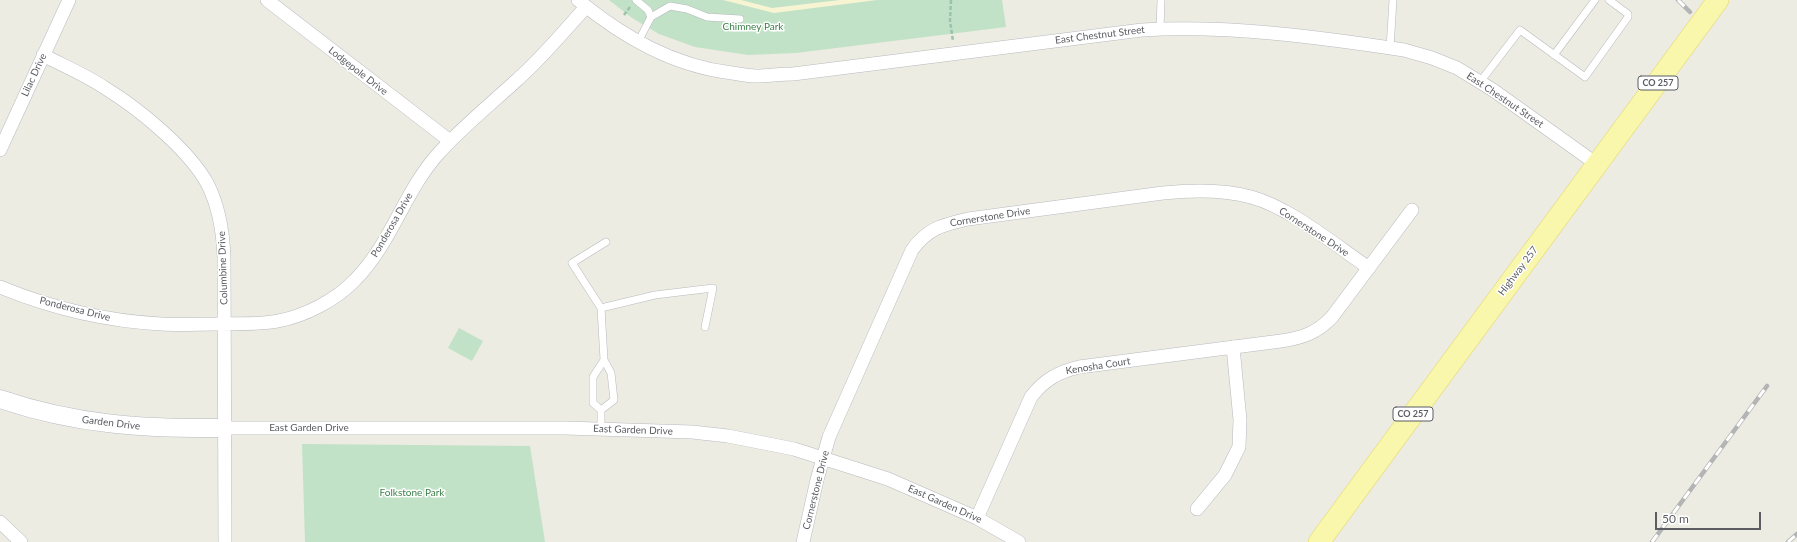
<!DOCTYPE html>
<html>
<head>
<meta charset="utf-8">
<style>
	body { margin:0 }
	#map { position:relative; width:1797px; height:542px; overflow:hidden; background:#ecece3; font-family:Lato,sans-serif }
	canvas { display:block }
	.scale { position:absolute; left:1655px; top:512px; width:106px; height:18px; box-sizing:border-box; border:2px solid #5b5d62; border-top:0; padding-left:5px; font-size:12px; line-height:14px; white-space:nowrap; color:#5b5d62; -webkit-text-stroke:3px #fff; paint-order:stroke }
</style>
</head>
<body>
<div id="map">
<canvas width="1797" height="542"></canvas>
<div class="scale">50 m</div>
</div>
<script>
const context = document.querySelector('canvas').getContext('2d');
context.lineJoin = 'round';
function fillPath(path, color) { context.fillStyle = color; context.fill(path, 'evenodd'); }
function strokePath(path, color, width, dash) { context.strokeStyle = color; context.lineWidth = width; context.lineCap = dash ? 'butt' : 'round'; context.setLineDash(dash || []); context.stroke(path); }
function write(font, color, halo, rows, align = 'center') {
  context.font = font + ' Lato,sans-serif'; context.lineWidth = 3; context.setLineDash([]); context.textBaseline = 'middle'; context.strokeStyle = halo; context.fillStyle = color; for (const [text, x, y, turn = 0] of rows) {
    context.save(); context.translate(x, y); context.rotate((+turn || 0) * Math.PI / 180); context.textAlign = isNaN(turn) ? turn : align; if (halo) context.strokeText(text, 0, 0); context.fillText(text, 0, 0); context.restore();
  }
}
const green = new Path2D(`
	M 609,0 L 1002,0 L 1006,27 L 796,53 L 748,55 L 695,47 L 659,34 L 632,18 Z
	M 459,328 L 483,341 L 472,361 L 448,348 Z
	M 302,444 L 530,446 L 545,542 L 305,542 Z`);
const sand = new Path2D(`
	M 723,0 L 741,0 L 772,8 L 840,0 L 877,0 L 774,13 Z`);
const path = new Path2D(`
	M 951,0 L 950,21 L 953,41
	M 624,15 L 630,7`);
const lane = new Path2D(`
	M 636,0 L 648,10 L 651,17 L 638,42
	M 651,17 L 670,6 L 687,9 L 707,17 L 740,19
	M 1160,29 L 1161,0
	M 1390,48 L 1393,0
	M 1554,55 L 1595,0
	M 1480,82 L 1520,30 L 1585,77 L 1628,17 L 1628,14 L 1609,0
	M 601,308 L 572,263 L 606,242
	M 604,360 L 601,308 L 655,295 L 713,288 L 705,327
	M 601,410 L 614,400 L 611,373 L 604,360 L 593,377 L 593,403 L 601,410 L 601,428`);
const street = new Path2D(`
	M 267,0 L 450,141
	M 578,0 C 623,37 673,66 732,73 C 740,74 748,76 756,76 C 768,76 780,74 793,74 L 1142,30 C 1229,25 1318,37 1404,50 L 1432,58 L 1457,68 L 1493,90 L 1598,165
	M 43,55 C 64,66 86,75 105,88 C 138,108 188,149 207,183 C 219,206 223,232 224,257 L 225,542
	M 0,150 L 69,0
	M 0,287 C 51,308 106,321 161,324 C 179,325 197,324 216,324 C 236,323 258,325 278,321 C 305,316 336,300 355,280 C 391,244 404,192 438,154 C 462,127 491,104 518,79 C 543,57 564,31 586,7
	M 225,428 L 565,428 L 692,432 L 728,436 L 794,449 L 888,479 L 977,518 L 1019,542
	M 1197,509 L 1225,475 L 1239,447 L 1240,420 L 1233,347
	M 977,518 L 1031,397 C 1044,380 1058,372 1079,367 L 1281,341 C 1302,338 1317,333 1332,317 L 1412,210
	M 0,522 L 21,542
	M 803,542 L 817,480 L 829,437 L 912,250 C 928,228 942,225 968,219 L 1163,193 C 1192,190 1222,189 1251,197 C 1291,208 1335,245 1369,268`);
const secondary = new Path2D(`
	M 0,399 C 76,425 146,429 225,428`);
const primary = new Path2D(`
	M 1319,542 L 1718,0`);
const rail = new Path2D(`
	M 1678,0 L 1690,12
	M 1652,542 L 1767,386
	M 1788,542 L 1797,534`);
const shields = [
	[1658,83,40],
	[1413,414,40]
];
const shieldNames = [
	["CO 257",1658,83],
	["CO 257",1413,414]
];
const parkNames = [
	["Chimney Park",753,27],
	["Folkstone Park",412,493]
];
const streetNames = [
	["East Chestnut Street",1100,35,-7],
	["Lodgepole Drive",358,71,38],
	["Lilac Drive",34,75,-65],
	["East Chestnut Street",1505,100,34],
	["Cornerstone Drive",990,217,-9],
	["Ponderosa Drive",392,225,-60],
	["Cornerstone Drive",1314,232,33],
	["Columbine Drive",223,268,-92],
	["Highway 257",1518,271,-53],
	["Ponderosa Drive",75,309,14],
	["Kenosha Court",1098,366,-9],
	["Garden Drive",111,423,7],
	["East Garden Drive",309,428],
	["East Garden Drive",633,430,2],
	["Cornerstone Drive",816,490,-76],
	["East Garden Drive",945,504,24]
];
fillPath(green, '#c1e2c6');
fillPath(sand, '#f7f4d4');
strokePath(lane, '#b8b9be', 8);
strokePath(street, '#b8b9be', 14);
strokePath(secondary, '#b8bac0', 19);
strokePath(primary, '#e5d563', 22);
strokePath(path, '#9bc2ac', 2.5, [4, 2]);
strokePath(lane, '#fff', 7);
strokePath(street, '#fff', 13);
strokePath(secondary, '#fff', 18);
strokePath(primary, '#f8f7ac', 21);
strokePath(rail, '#b3b4b4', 4.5);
strokePath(rail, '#fff', 3, [9]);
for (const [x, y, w] of shields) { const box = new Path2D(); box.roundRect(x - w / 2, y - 7, w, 14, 3); context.fillStyle = '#fff'; context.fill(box); strokePath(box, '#5b5d62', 1); }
write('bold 9px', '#5b5d62', null, shieldNames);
write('10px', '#3c814a', '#fff', parkNames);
write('10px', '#5b5d62', '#fff', streetNames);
</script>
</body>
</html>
